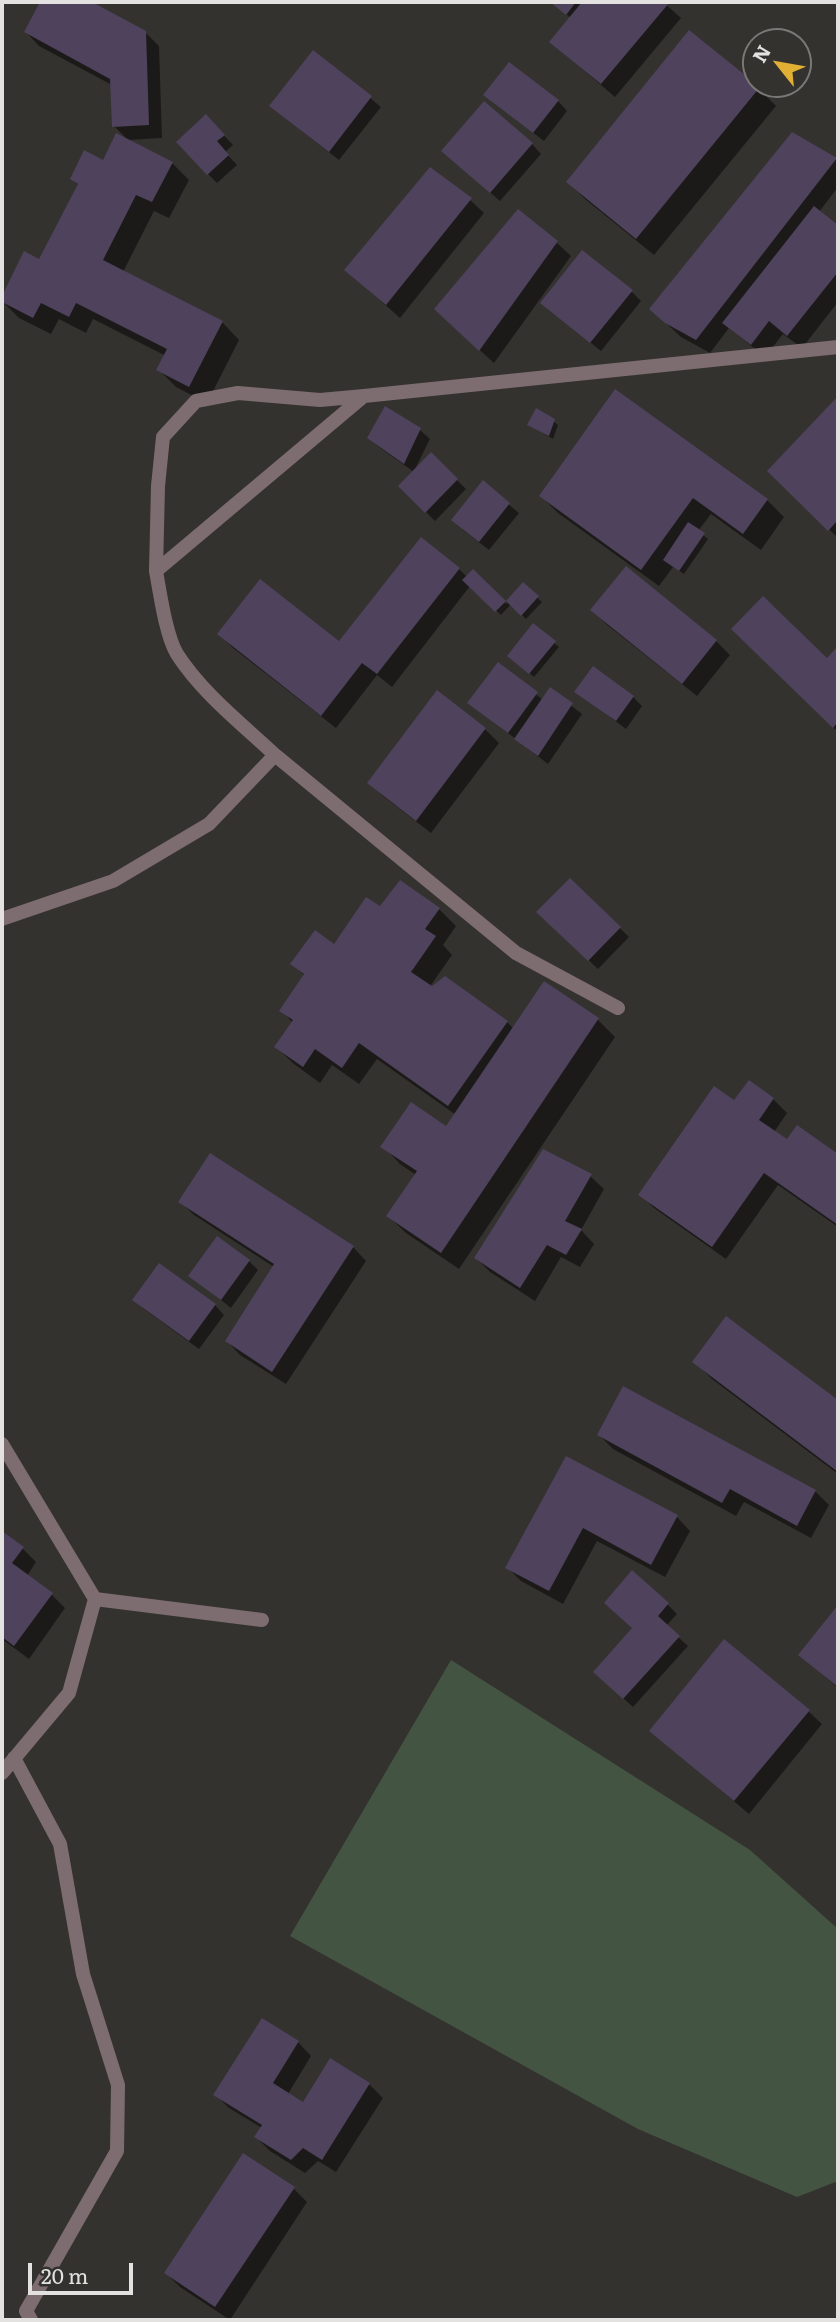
<!DOCTYPE html>
<html>
<head>
<meta charset="utf-8">
<style>
	body { margin:0 }
	#map { position:relative; width:840px; height:2322px; overflow:hidden; background:#34322f; font-family:Literata,serif }
	canvas { display:block }
	.frame { position:absolute; inset:0; border:4px solid #e3e2e0; pointer-events:none }
	.north { position:absolute; left:742px; top:28px; width:70px; height:70px; box-sizing:border-box; background:#34322f; border:2px solid #7a7876; border-radius:50%; rotate:301deg; font-size:19px; font-weight:700; line-height:28px; text-align:center; color:#e3e2e0 }
	.north::after { content:''; display:block; margin:auto; width:24px; height:32px; background:#e1af34; clip-path:polygon(50% 0,100% 100%,50% 72%,0 100%) }
	.scale { position:absolute; left:28px; top:2263px; width:105px; height:32px; box-sizing:border-box; border:4px solid #e3e2e0; border-top:0; padding-left:9px; font-size:21px; line-height:24px; white-space:nowrap; color:#e3e2e0; -webkit-text-stroke:5px #34322f; paint-order:stroke }
</style>
</head>
<body>
<div id="map">
<canvas width="840" height="2322"></canvas>
<div class="frame"></div>
<div class="north">N</div>
<div class="scale">20 m</div>
</div>
<script>
const context = document.querySelector('canvas').getContext('2d');
context.lineJoin = 'round';
function fillPath(path, color) { context.fillStyle = color; context.fill(path, 'evenodd'); }
function strokePath(path, color, width, dash) { context.strokeStyle = color; context.lineWidth = width; context.lineCap = dash ? 'butt' : 'round'; context.setLineDash(dash || []); context.stroke(path); }
const green = new Path2D(`
	M 451,1660 L 750,1850 L 838,1929 L 838,2181 L 797,2197 L 638,2129 L 290,1936 Z`);
const shadow = new Path2D(`
	M 42,2 L 89,2 L 145,32 L 159,46 L 162,138 L 128,140 L 114,126 L 112,85 L 39,46 L 26,32 Z
	M 551,2 L 663,2 L 681,18 L 615,97 L 551,42 L 571,18 Z
	M 314,52 L 381,107 L 339,160 L 281,115 Z
	M 758,88 L 776,106 L 654,255 L 585,199 L 568,182 Z
	M 558,101 L 567,111 L 544,141 L 495,104 Z
	M 215,126 L 233,145 L 225,152 L 237,165 L 217,183 L 208,174 Z
	M 532,144 L 541,154 L 500,201 L 453,160 Z
	M 836,159 L 838,162 L 838,187 L 819,212 L 838,228 L 838,302 L 802,348 L 783,334 L 765,357 L 729,328 L 710,353 L 681,337 L 651,309 Z
	M 104,162 L 172,163 L 189,180 L 169,218 L 154,211 L 123,272 L 222,322 L 239,340 L 207,403 L 176,387 L 159,370 L 166,356 L 93,319 L 86,333 L 59,319 L 51,334 L 19,318 L 2,301 L 25,254 L 40,261 L 79,186 L 72,179 Z
	M 470,200 L 484,213 L 400,318 L 346,270 Z
	M 557,243 L 571,256 L 494,363 L 450,323 Z
	M 632,292 L 641,301 L 601,351 L 552,312 Z
	M 616,391 L 767,500 L 784,517 L 761,550 L 711,514 L 698,531 L 708,539 L 684,574 L 673,567 L 659,586 L 558,513 L 541,496 Z
	M 837,400 L 838,401 L 838,538 L 786,488 Z
	M 385,409 L 420,430 L 430,439 L 414,471 L 431,455 L 466,489 L 435,521 L 400,486 L 414,472 L 379,447 L 369,438 Z
	M 553,421 L 558,425 L 553,439 L 530,425 Z
	M 483,483 L 519,513 L 489,550 L 462,529 Z
	M 459,569 L 467,577 L 473,572 L 506,604 L 523,585 L 542,602 L 526,619 L 511,604 L 501,615 L 470,586 L 392,687 L 377,675 L 336,728 L 233,648 L 219,634 L 340,643 Z
	M 593,610 L 716,641 L 730,655 L 697,696 L 606,624 Z
	M 733,629 L 827,660 L 838,648 L 838,732 Z
	M 554,643 L 559,647 L 534,677 L 513,660 Z
	M 498,664 L 543,700 L 550,689 L 582,714 L 548,764 L 469,703 Z
	M 577,692 L 633,697 L 642,706 L 626,729 Z
	M 485,729 L 499,743 L 431,833 L 383,796 L 369,783 Z
	M 570,880 L 629,937 L 598,969 L 539,912 Z
	M 381,909 L 439,909 L 456,926 L 443,945 L 452,955 L 426,992 L 507,1022 L 514,1029 L 545,984 L 598,1020 L 615,1037 L 459,1269 L 406,1233 L 388,1216 L 416,1175 L 400,1164 L 383,1146 L 447,1129 L 456,1115 L 377,1059 L 359,1084 L 332,1065 L 320,1083 L 294,1064 L 276,1047 L 293,1023 L 281,1010 L 305,976 L 293,964 L 334,946 Z
	M 749,1082 L 773,1099 L 787,1113 L 774,1132 L 788,1142 L 798,1128 L 838,1156 L 838,1227 L 778,1185 L 726,1259 L 654,1208 L 641,1195 L 735,1103 Z
	M 590,1176 L 604,1189 L 581,1230 L 594,1244 L 580,1267 L 561,1257 L 535,1301 L 490,1272 L 476,1258 Z
	M 181,1202 L 353,1247 L 366,1261 L 286,1384 L 240,1355 L 227,1341 L 274,1267 L 194,1215 Z
	M 249,1261 L 258,1270 L 231,1308 L 191,1276 Z
	M 134,1300 L 215,1305 L 224,1315 L 199,1349 L 144,1309 Z
	M 727,1318 L 838,1402 L 838,1474 L 712,1379 L 694,1361 Z
	M 599,1435 L 815,1491 L 829,1505 L 811,1538 L 744,1502 L 736,1516 L 613,1449 Z
	M 566,1458 L 677,1517 L 690,1531 L 665,1577 L 597,1541 L 563,1604 L 521,1581 L 507,1567 Z
	M 2,1534 L 22,1548 L 36,1562 L 27,1576 L 51,1594 L 65,1608 L 29,1659 L 2,1639 Z
	M 667,1604 L 677,1614 L 666,1626 L 688,1646 L 633,1707 L 604,1681 Z
	M 838,1608 L 838,1688 L 800,1655 Z
	M 808,1711 L 822,1724 L 749,1814 L 651,1731 Z
	M 298,2042 L 311,2056 L 288,2094 L 304,2105 L 369,2084 L 383,2098 L 336,2172 L 318,2161 L 305,2173 L 270,2151 L 256,2137 L 262,2128 L 229,2108 L 215,2094 Z
	M 294,2189 L 307,2202 L 230,2320 L 180,2287 L 166,2273 Z`);
const building = new Path2D(`
	M 40,2 L 92,2 L 146,31 L 149,125 L 112,127 L 110,79 L 24,32 Z
	M 550,2 L 576,2 L 566,15 Z
	M 582,2 L 666,2 L 669,3 L 601,84 L 549,42 Z
	M 689,30 L 760,87 L 636,239 L 566,182 Z
	M 313,50 L 372,96 L 329,152 L 269,106 Z
	M 509,62 L 559,100 L 533,133 L 483,95 Z
	M 484,101 L 533,143 L 490,193 L 441,151 Z
	M 206,114 L 225,135 L 217,141 L 229,155 L 207,175 L 176,142 Z
	M 792,132 L 837,158 L 696,340 L 665,323 L 649,309 Z
	M 116,133 L 173,162 L 152,202 L 136,195 L 103,260 L 223,321 L 189,387 L 156,370 L 167,349 L 76,303 L 69,317 L 41,303 L 33,318 L 2,302 L 2,296 L 24,251 L 39,259 L 78,184 L 70,179 L 84,150 L 103,160 Z
	M 430,167 L 472,198 L 386,305 L 344,270 Z
	M 814,206 L 838,225 L 838,272 L 787,336 L 769,321 L 751,345 L 722,323 Z
	M 518,209 L 558,241 L 479,351 L 434,309 Z
	M 582,250 L 633,290 L 590,343 L 540,303 Z
	M 615,389 L 768,499 L 743,534 L 693,498 L 641,570 L 539,496 Z
	M 838,396 L 838,520 L 828,531 L 767,471 Z
	M 385,406 L 421,428 L 404,464 L 367,438 Z
	M 536,408 L 555,419 L 549,436 L 527,425 Z
	M 431,452 L 458,479 L 425,513 L 398,486 Z
	M 483,480 L 510,503 L 479,542 L 451,520 Z
	M 688,522 L 705,533 L 679,571 L 663,560 Z
	M 421,537 L 460,568 L 377,674 L 362,663 L 321,716 L 217,634 L 260,579 L 339,641 Z
	M 626,566 L 717,640 L 682,684 L 590,610 Z
	M 473,569 L 506,601 L 495,612 L 462,580 Z
	M 523,582 L 539,596 L 521,616 L 506,601 Z
	M 763,596 L 827,658 L 838,646 L 838,722 L 833,728 L 731,629 Z
	M 533,623 L 556,641 L 529,674 L 507,656 Z
	M 498,662 L 538,692 L 508,733 L 467,703 Z
	M 593,666 L 634,696 L 616,721 L 574,692 Z
	M 550,687 L 573,703 L 538,756 L 514,739 Z
	M 437,690 L 486,728 L 416,821 L 367,783 Z
	M 570,878 L 621,927 L 588,961 L 536,912 Z
	M 400,880 L 440,908 L 425,929 L 436,936 L 411,972 L 432,986 L 445,976 L 508,1021 L 448,1106 L 359,1043 L 342,1068 L 315,1049 L 303,1067 L 274,1047 L 293,1020 L 279,1011 L 304,974 L 290,964 L 315,930 L 334,944 L 366,897 L 380,906 Z
	M 544,981 L 599,1018 L 441,1253 L 386,1216 L 417,1171 L 380,1147 L 411,1102 L 446,1126 Z
	M 749,1080 L 774,1098 L 759,1120 L 787,1139 L 797,1125 L 838,1154 L 838,1225 L 764,1173 L 712,1247 L 638,1195 L 714,1086 L 734,1100 Z
	M 543,1149 L 592,1174 L 565,1221 L 582,1229 L 566,1255 L 547,1245 L 520,1288 L 474,1258 Z
	M 210,1153 L 354,1246 L 272,1372 L 225,1341 L 274,1264 L 178,1202 Z
	M 217,1236 L 250,1260 L 221,1300 L 188,1276 Z
	M 159,1263 L 216,1304 L 189,1341 L 132,1300 Z
	M 726,1316 L 838,1400 L 838,1472 L 692,1362 Z
	M 623,1386 L 816,1490 L 797,1526 L 730,1489 L 722,1503 L 597,1435 Z
	M 566,1456 L 678,1515 L 651,1565 L 583,1528 L 549,1591 L 505,1568 Z
	M 2,1531 L 24,1547 L 12,1563 L 53,1593 L 14,1646 L 2,1637 Z
	M 632,1570 L 669,1603 L 658,1616 L 680,1636 L 623,1699 L 593,1672 L 632,1628 L 604,1603 Z
	M 838,1605 L 838,1687 L 798,1655 Z
	M 724,1639 L 810,1710 L 734,1801 L 649,1731 Z
	M 262,2018 L 299,2041 L 273,2083 L 303,2102 L 330,2058 L 370,2083 L 322,2160 L 303,2148 L 291,2160 L 254,2137 L 262,2125 L 213,2095 Z
	M 243,2153 L 295,2187 L 215,2307 L 164,2273 Z`);
const minor = new Path2D(`
	M 364,396 L 156,571 L 158,486 L 163,437 L 196,401 L 238,393 L 320,400 L 364,396 L 838,347
	M 275,755 L 516,953 L 618,1008
	M 2,919 L 113,881 L 209,824 L 275,755 C 242,724 202,693 177,654 C 166,636 160,593 156,571
	M 2,1444 L 95,1599 L 69,1693 L 2,1773
	M 95,1599 L 262,1620
	M 14,1758 L 60,1844 L 83,1974 L 118,2085 L 117,2151 L 26,2311 L 31,2320`);
fillPath(green, '#435542');
fillPath(shadow, '#0007');
fillPath(building, '#4e425d');
strokePath(minor, '#7e6d70', 14);
</script>
</body>
</html>
